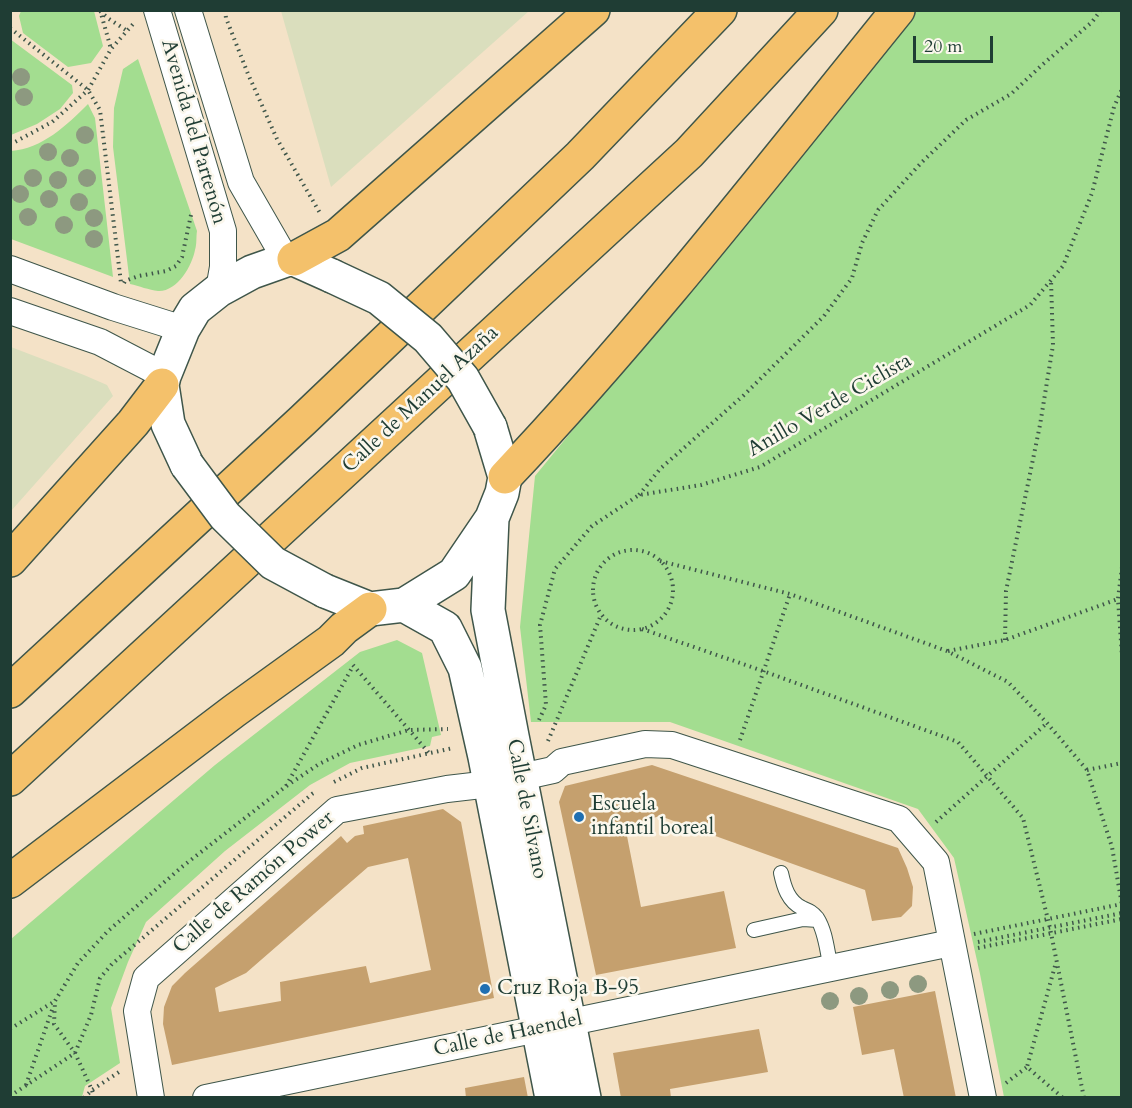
<!DOCTYPE html>
<html>
<head>
<meta charset="utf-8">
<style>
	body { margin:0 }
	#map { position:relative; width:1132px; height:1108px; overflow:hidden; background:#f4e2c7; font-family:Cardo,serif }
	canvas { display:block }
	.frame { position:absolute; inset:0; border:12px solid #1f3d34; pointer-events:none }
	.scale { position:absolute; left:913px; top:36px; width:80px; height:27px; box-sizing:border-box; border:3px solid #1f3d34; border-top:0; padding-left:8px; font-size:18px; line-height:21px; white-space:nowrap; color:#1f3d34; -webkit-text-stroke:4px #fbf7ec; paint-order:stroke }
</style>
</head>
<body>
<div id="map">
<canvas width="1132" height="1108"></canvas>
<div class="frame"></div>
<div class="scale">20 m</div>
</div>
<script>
const context = document.querySelector('canvas').getContext('2d');
context.lineJoin = 'round';
function fillPath(path, color) { context.fillStyle = color; context.fill(path, 'evenodd'); }
function strokePath(path, color, width, dash) { context.strokeStyle = color; context.lineWidth = width; context.lineCap = dash ? 'butt' : 'round'; context.setLineDash(dash || []); context.stroke(path); }
function write(font, color, halo, rows, align = 'center') {
  context.font = font + ' Cardo,serif'; context.lineWidth = 5; context.setLineDash([]); context.textBaseline = 'middle'; context.strokeStyle = halo; context.fillStyle = color; for (const [text, x, y, turn = 0] of rows) {
    context.save(); context.translate(x, y); context.rotate((+turn || 0) * Math.PI / 180); context.textAlign = isNaN(turn) ? turn : align; if (halo) context.strokeText(text, 0, 0); context.fillText(text, 0, 0); context.restore();
  }
}
const built = new Path2D(`
	M 281,11 L 281,10 L 529,11 L 331,187 Z
	M 11,347 L 84,375 L 107,385 L 113,396 L 11,511 Z`);
const green = new Path2D(`
	M 21,11 L 94,11 L 103,46 L 91,63 L 68,67 L 23,33 L 19,16 Z
	M 916,11 L 1121,11 L 1121,1097 L 1004,1097 L 980,974 L 954,858 L 918,809 L 670,722 L 531,722 L 520,627 L 535,476 Z
	M 10,39 L 72,85 L 73,93 L 60,109 L 37,124 L 11,135 Z
	M 138,59 L 197,231 C 196,237 197,244 195,250 C 192,266 177,292 158,291 C 149,290 139,286 130,284 L 113,147 L 114,108 L 123,69 Z
	M 88,104 L 95,118 L 113,277 L 11,239 L 11,151 C 42,149 67,125 88,104 Z
	M 397,640 L 422,653 L 441,735 L 432,737 L 430,746 L 350,763 L 310,785 L 225,851 L 146,922 L 128,962 L 111,1008 L 120,1063 L 85,1086 L 82,1097 L 11,1097 L 11,939 L 215,765 L 360,652 Z`);
const building = new Path2D(`
	M 652,765 L 898,848 L 907,868 L 913,887 L 912,906 L 901,917 L 872,921 L 865,890 L 660,816 L 625,826 L 641,907 L 724,891 L 736,948 L 596,975 L 559,802 L 565,786 Z
	M 443,809 L 461,822 L 494,998 L 172,1065 L 163,1024 L 164,1007 L 172,986 L 185,973 L 341,836 L 347,843 L 355,836 L 364,834 L 363,826 ZM 408,858 L 431,970 L 370,983 L 366,966 L 280,982 L 281,1001 L 219,1012 L 215,988 L 246,973 L 368,867 Z
	M 935,991 L 956,1098 L 904,1098 L 894,1049 L 862,1055 L 853,1007 Z
	M 759,1029 L 768,1072 L 670,1089 L 671,1098 L 621,1098 L 613,1053 Z
	M 524,1077 L 528,1098 L 466,1098 L 465,1088 Z`);
const path = new Path2D(`
	M 100,10 L 111,49
	M 225,10 L 226,18 L 248,74 L 277,139 L 320,213
	M 100,11 L 109,19
	M 10,28 L 88,90 L 100,110 L 121,283
	M 10,144 L 13,143 L 52,122 L 88,90 L 111,49 L 134,23
	M 124,283 L 125,281 L 139,276 L 166,271 L 176,266 L 182,257 L 191,215
	M 639,495 L 660,469 L 744,395 L 824,316 L 852,278 L 862,243 L 878,210 L 922,162 L 966,120 L 1011,94 L 1042,65 L 1092,22 L 1101,10
	M593 590a40 40 0 1 1 80 0a40 40 0 1 1-80 0Z
	M 660,561 L 790,594 L 947,651 L 1008,682 L 1047,723 L 1087,770 L 1112,847 L 1122,905
	M 1122,567 L 1118,599 L 1122,656
	M 642,629 L 763,671 L 958,742 L 1023,818 L 1050,928 L 1084,1098
	M 1005,640 L 1006,591 L 1040,425 L 1053,345 L 1051,280
	M 948,651 L 1005,640 L 1118,599
	M 353,665 L 429,753
	M 539,720 L 546,705 L 540,625 L 555,569 L 592,526 L 639,495 L 701,485 L 760,467 L 1030,305 L 1063,266 L 1092,193 L 1114,107 L 1122,89
	M 740,740 L 790,594
	M 548,741 L 601,615
	M 1087,770 L 1122,763
	M 334,782 L 362,768 L 453,748
	M 286,786 L 353,666
	M 936,822 L 1047,723
	M 974,934 L 1122,904
	M 978,942 L 1122,913
	M 978,948 L 1122,919
	M 1055,966 L 1027,1067 L 1063,1098
	M 10,1029 L 55,1001
	M 1006,1083 L 1027,1067
	M 26,1085 L 53,1007
	M 10,1096 L 75,1053 L 91,1015 L 100,978 L 112,964 L 312,794 L 317,791
	M 84,1098 L 92,1090 L 122,1070
	M 94,1098 L 92,1090 L 75,1053 L 54,1024 L 55,1001 L 78,963 L 108,931 L 183,866 L 285,787 L 319,764 L 358,745 L 409,730 L 448,729`);
const service = new Path2D(`
	M 781,873 C 784,887 788,901 802,908 C 809,911 812,912 817,918 C 826,932 827,952 831,968
	M 754,930 L 803,919 L 818,920`);
const minor = new Path2D(`
	M 157,10 L 223,231 L 223,267 L 219,290
	M 188,10 L 241,182 L 286,260
	M 10,269 L 113,307 L 183,329
	M 10,311 L 100,342 L 148,367 L 164,376
	M 521,777 L 553,770 L 562,762 L 645,744 L 672,745 L 899,819 L 936,862 L 983,1098
	M 151,1098 L 137,1011 L 146,978 L 337,810 L 447,789 L 490,784
	M 206,1098 L 951,943`);
const tertiary = new Path2D(`
	M 187,465 L 168,424 L 162,385 L 164,376 L 183,329 L 195,309 L 219,290 L 252,272 L 286,260 L 294,259 L 332,276
	M 492,518 L 488,610 L 512,736 L 584,1098
	M 325,591 L 370,609 L 404,605 L 454,574 L 492,518 L 502,493 L 505,477 L 490,427
	M 404,605 L 445,628 L 465,668 L 485,757 L 552,1098`);
const motorway = new Path2D(`
	M 294,259 L 338,235 L 593,10
	M 505,477 C 645,329 770,168 898,10
	M 10,560 L 133,423 L 162,385
	M 10,691 L 303,420 L 580,156 L 720,10
	M 10,779 L 689,153 L 821,10
	M 10,881 L 234,711 L 331,641 L 344,628 L 370,609`);
const pathBridge = new Path2D(`
	M 109,19 L 129,32`);
const tertiaryBridge = new Path2D(`
	M 332,276 L 379,298 L 428,338 L 463,379 L 490,427
	M 187,465 L 225,516 L 273,563 L 325,591`);
const trees = [
	[21,77],
	[24,97],
	[85,135],
	[48,152],
	[70,158],
	[33,178],
	[87,178],
	[58,180],
	[20,194],
	[49,199],
	[79,202],
	[28,217],
	[94,218],
	[64,225],
	[94,239],
	[918,984],
	[890,990],
	[859,996],
	[830,1001]
];
const markers = [
	[579,817,6,"#1f6fb2"],
	[485,989,6,"#1f6fb2"]
];
const streetNames = [
	["Avenida del Partenón",193,132,74],
	["Calle de Manuel Azaña",421,400,-43],
	["Anillo Verde Ciclista",830,406,-30],
	["Calle de Silvano",526,809,79],
	["Calle de Ramón Power",254,883,-41],
	["Calle de Haendel",508,1035,-12]
];
const poiNames = [
	["Escuela",591,805],
	["infantil boreal",591,829],
	["Cruz Roja B-95",497,989]
];
fillPath(built, '#dadebd');
fillPath(green, '#a3dd90');
fillPath(building, '#c5a06e');
strokePath(service, '#3f564a', 16);
strokePath(minor, '#3f564a', 28);
strokePath(tertiary, '#3f564a', 36);
strokePath(motorway, '#3f564a', 36);
strokePath(path, '#3f564a', 4, [1.5, 4.5]);
strokePath(service, '#fff', 14);
strokePath(minor, '#fff', 26);
strokePath(tertiary, '#fff', 33);
strokePath(motorway, '#f4c16b', 33);
strokePath(tertiaryBridge, '#3f564a', 36, []);
strokePath(pathBridge, '#3f564a', 4, [1.5, 4.5]);
strokePath(tertiaryBridge, '#fff', 33);
context.fillStyle = '#8d9980';
for (const [x, y] of trees) { context.beginPath(); context.arc(x, y, 9, 0, 2 * Math.PI); context.fill(); }
for (const [x, y, r, color] of markers) { const dot = new Path2D(); dot.arc(x, y, r, 0, 2 * Math.PI); context.fillStyle = color; context.fill(dot); strokePath(dot, '#fbf7ec', 2); }
write('21px', '#1f3d34', '#fbf7ec', streetNames);
write('21px', '#1f3d34', '#fbf7ec', poiNames, 'left');
</script>
</body>
</html>
